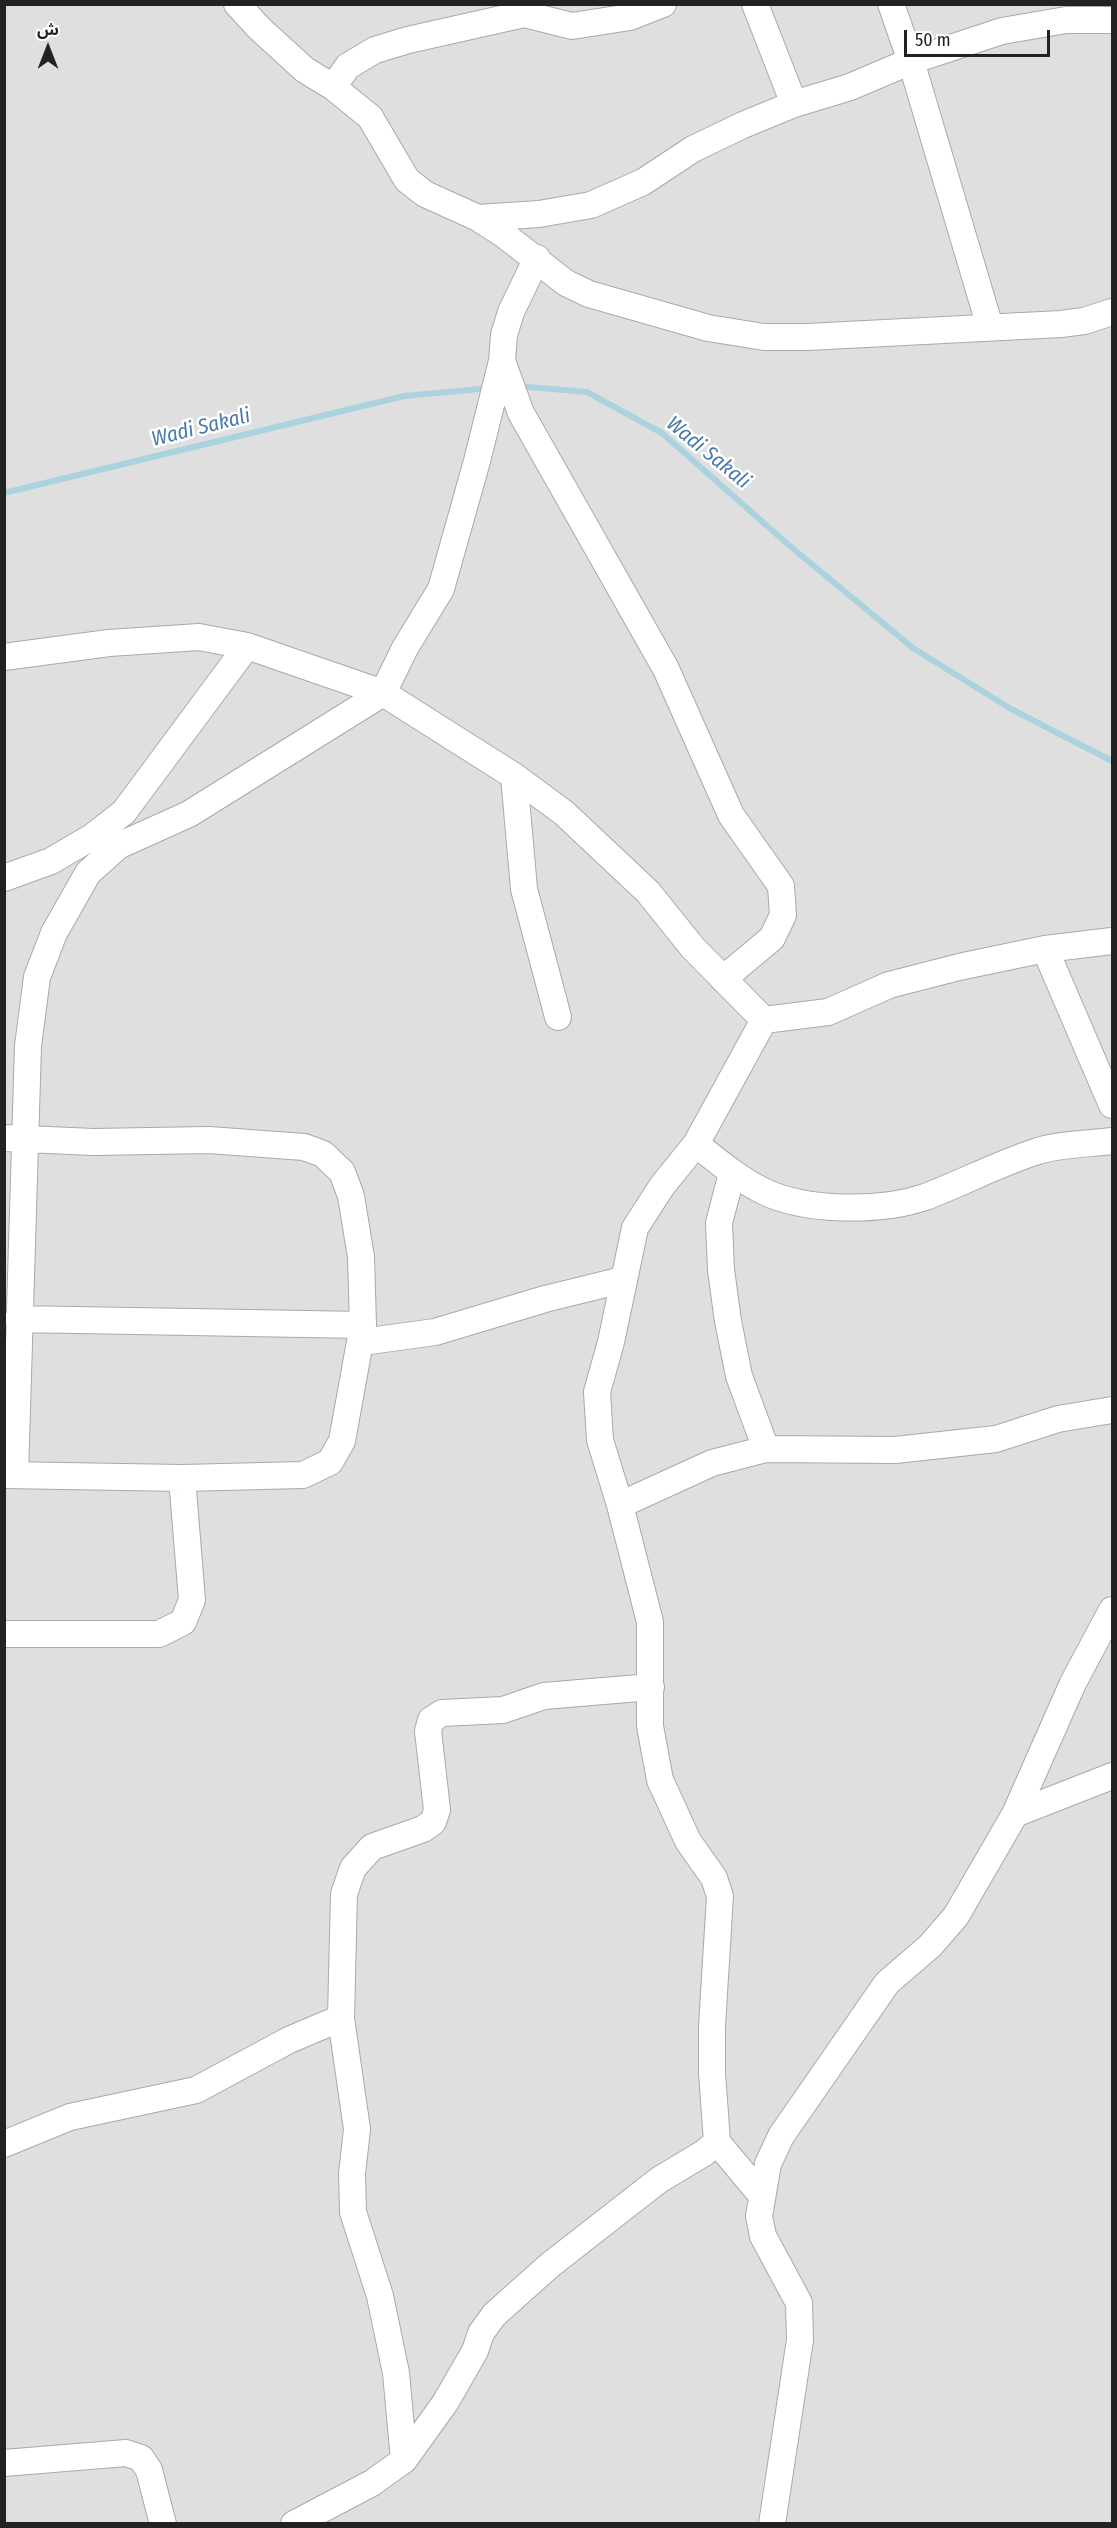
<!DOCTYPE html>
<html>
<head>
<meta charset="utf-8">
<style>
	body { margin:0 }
	#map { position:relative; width:1117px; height:2528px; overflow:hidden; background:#f2efe9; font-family:"Fira Sans Condensed","Noto Sans Arabic",sans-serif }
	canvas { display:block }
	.frame { position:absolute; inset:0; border:6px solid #222; pointer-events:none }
	.north { position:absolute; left:18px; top:18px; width:60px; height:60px; -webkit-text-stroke:4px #fff; paint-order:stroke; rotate:0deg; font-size:16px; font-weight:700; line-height:24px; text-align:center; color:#222 }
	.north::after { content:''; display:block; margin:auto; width:21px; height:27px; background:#222; clip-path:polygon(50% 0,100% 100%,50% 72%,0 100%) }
	.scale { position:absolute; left:904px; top:30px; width:146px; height:27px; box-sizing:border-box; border:3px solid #222; border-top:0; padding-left:8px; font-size:18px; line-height:21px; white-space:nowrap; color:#222; -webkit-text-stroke:4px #fff; paint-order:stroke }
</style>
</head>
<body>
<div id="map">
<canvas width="1117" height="2528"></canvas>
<div class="frame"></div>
<div class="north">ش</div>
<div class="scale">50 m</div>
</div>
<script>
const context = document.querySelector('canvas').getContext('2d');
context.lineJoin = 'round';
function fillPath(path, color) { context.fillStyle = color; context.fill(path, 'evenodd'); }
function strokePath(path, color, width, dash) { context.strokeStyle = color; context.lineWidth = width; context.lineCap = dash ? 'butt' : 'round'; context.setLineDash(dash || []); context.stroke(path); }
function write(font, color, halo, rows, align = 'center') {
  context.font = font + ' "Fira Sans Condensed",sans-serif'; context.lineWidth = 5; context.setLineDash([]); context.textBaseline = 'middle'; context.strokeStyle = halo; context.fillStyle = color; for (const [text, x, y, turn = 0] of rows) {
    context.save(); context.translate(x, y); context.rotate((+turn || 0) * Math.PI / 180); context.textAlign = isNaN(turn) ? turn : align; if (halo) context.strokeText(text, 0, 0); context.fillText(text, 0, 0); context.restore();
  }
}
const residential = new Path2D(`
	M 5,5 L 1112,5 L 1112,2523 L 5,2523 Z`);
const stream = new Path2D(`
	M 518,386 L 587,392 L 662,433 L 791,547 L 913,648 L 1011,709 L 1112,761
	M 4,493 L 404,396 L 490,388`);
const minor = new Path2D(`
	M 237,4 L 259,28 L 305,70 L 333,87 L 370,117 L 407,180 L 425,194 L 478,218 L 503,234 L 566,283 L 589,294 L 708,328 L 764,337 L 807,337 L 1061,324 L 1084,321 L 1112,312
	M 755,4 L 794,104
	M 891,4 L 911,61 L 990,327
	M 333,87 L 348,66 L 375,50 L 408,40 L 524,14 L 572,26 L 630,17 L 663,4
	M 478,218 L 539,214 L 591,205 L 643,182 L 693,149 L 743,125 L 794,104 L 850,87 L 911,61 L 1002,31 L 1066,20 L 1112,20
	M 537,258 L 511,312 L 504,335 L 502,361 L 521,413 L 666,669 L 731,815 L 781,886 L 783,915 L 772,938 L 723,979
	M 4,657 L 109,643 L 199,637 L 247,646 L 383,693 L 514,776 L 564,813 L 648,892 L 693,948 L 764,1020
	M 514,776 L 524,889 L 558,1017
	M 4,878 L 51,861 L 92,837 L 124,812 L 247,646
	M 1045,949 L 1112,1105
	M 764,1020 L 828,1012 L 889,985 L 959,967 L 1045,949 L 1112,941
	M 4,1138 L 93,1142 L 209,1140 L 304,1147 L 323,1154 L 342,1172 L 351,1196 L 361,1257 L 363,1325 L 342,1441 L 330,1462 L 303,1475 L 182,1478 L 4,1475
	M 696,1144 C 717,1161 739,1179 763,1191 C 806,1212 881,1212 925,1197 C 962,1183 998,1164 1035,1152 C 1057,1144 1089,1144 1112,1141
	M 732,1173 L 719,1223 L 721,1270 L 728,1321 L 739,1376 L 766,1449
	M 18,1319 L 363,1325
	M 362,1342 L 435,1332 L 545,1299 L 622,1280
	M 15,1475 L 28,1046 L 37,977 L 54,933 L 88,873 L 118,846 L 189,814 L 383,693 L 405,648 L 441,589 L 477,461 L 502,361
	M 620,1505 L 712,1463 L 766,1449 L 895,1450 L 996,1439 L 1058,1419 L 1112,1410
	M 4,1634 L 159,1634 L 183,1622 L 192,1600 L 182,1478
	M 1015,1814 L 1112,1776
	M 717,2142 L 712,2073 L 712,2026 L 720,1896 L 714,1878 L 688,1841 L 660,1780 L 650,1726 L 650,1622 L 620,1505 L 600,1440 L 597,1392 L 611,1342 L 635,1228 L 662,1186 L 696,1144 L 764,1020
	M 4,2144 L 70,2117 L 196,2090 L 289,2040 L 341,2018
	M 404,2460 L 396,2373 L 380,2296 L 353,2212 L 352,2174 L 357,2129 L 341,2018 L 344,1894 L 353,1868 L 372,1847 L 423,1829 L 433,1822 L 437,1810 L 428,1731 L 431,1720 L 442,1713 L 503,1710 L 544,1696 L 651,1687
	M 4,2463 L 126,2453 L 141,2458 L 149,2470 L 163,2524
	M 294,2524 L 372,2483 L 404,2460 L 445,2403 L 475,2351 L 481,2333 L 494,2315 L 550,2265 L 659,2180 L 704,2153 L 717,2142 L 762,2196
	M 772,2524 L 800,2340 L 799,2303 L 763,2236 L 759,2216 L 768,2164 L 781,2136 L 887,1983 L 930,1946 L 956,1916 L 1015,1814 L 1073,1683 L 1112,1610`);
const waterNames = [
	["Wadi Sakali",201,428,-14],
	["Wadi Sakali",708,453,39]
];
fillPath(residential, '#e0dfdf');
strokePath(stream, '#aad3df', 6);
strokePath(minor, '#a9a9a9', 28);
strokePath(minor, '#fff', 26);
write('italic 21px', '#4a7aab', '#fff', waterNames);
</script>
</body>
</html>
